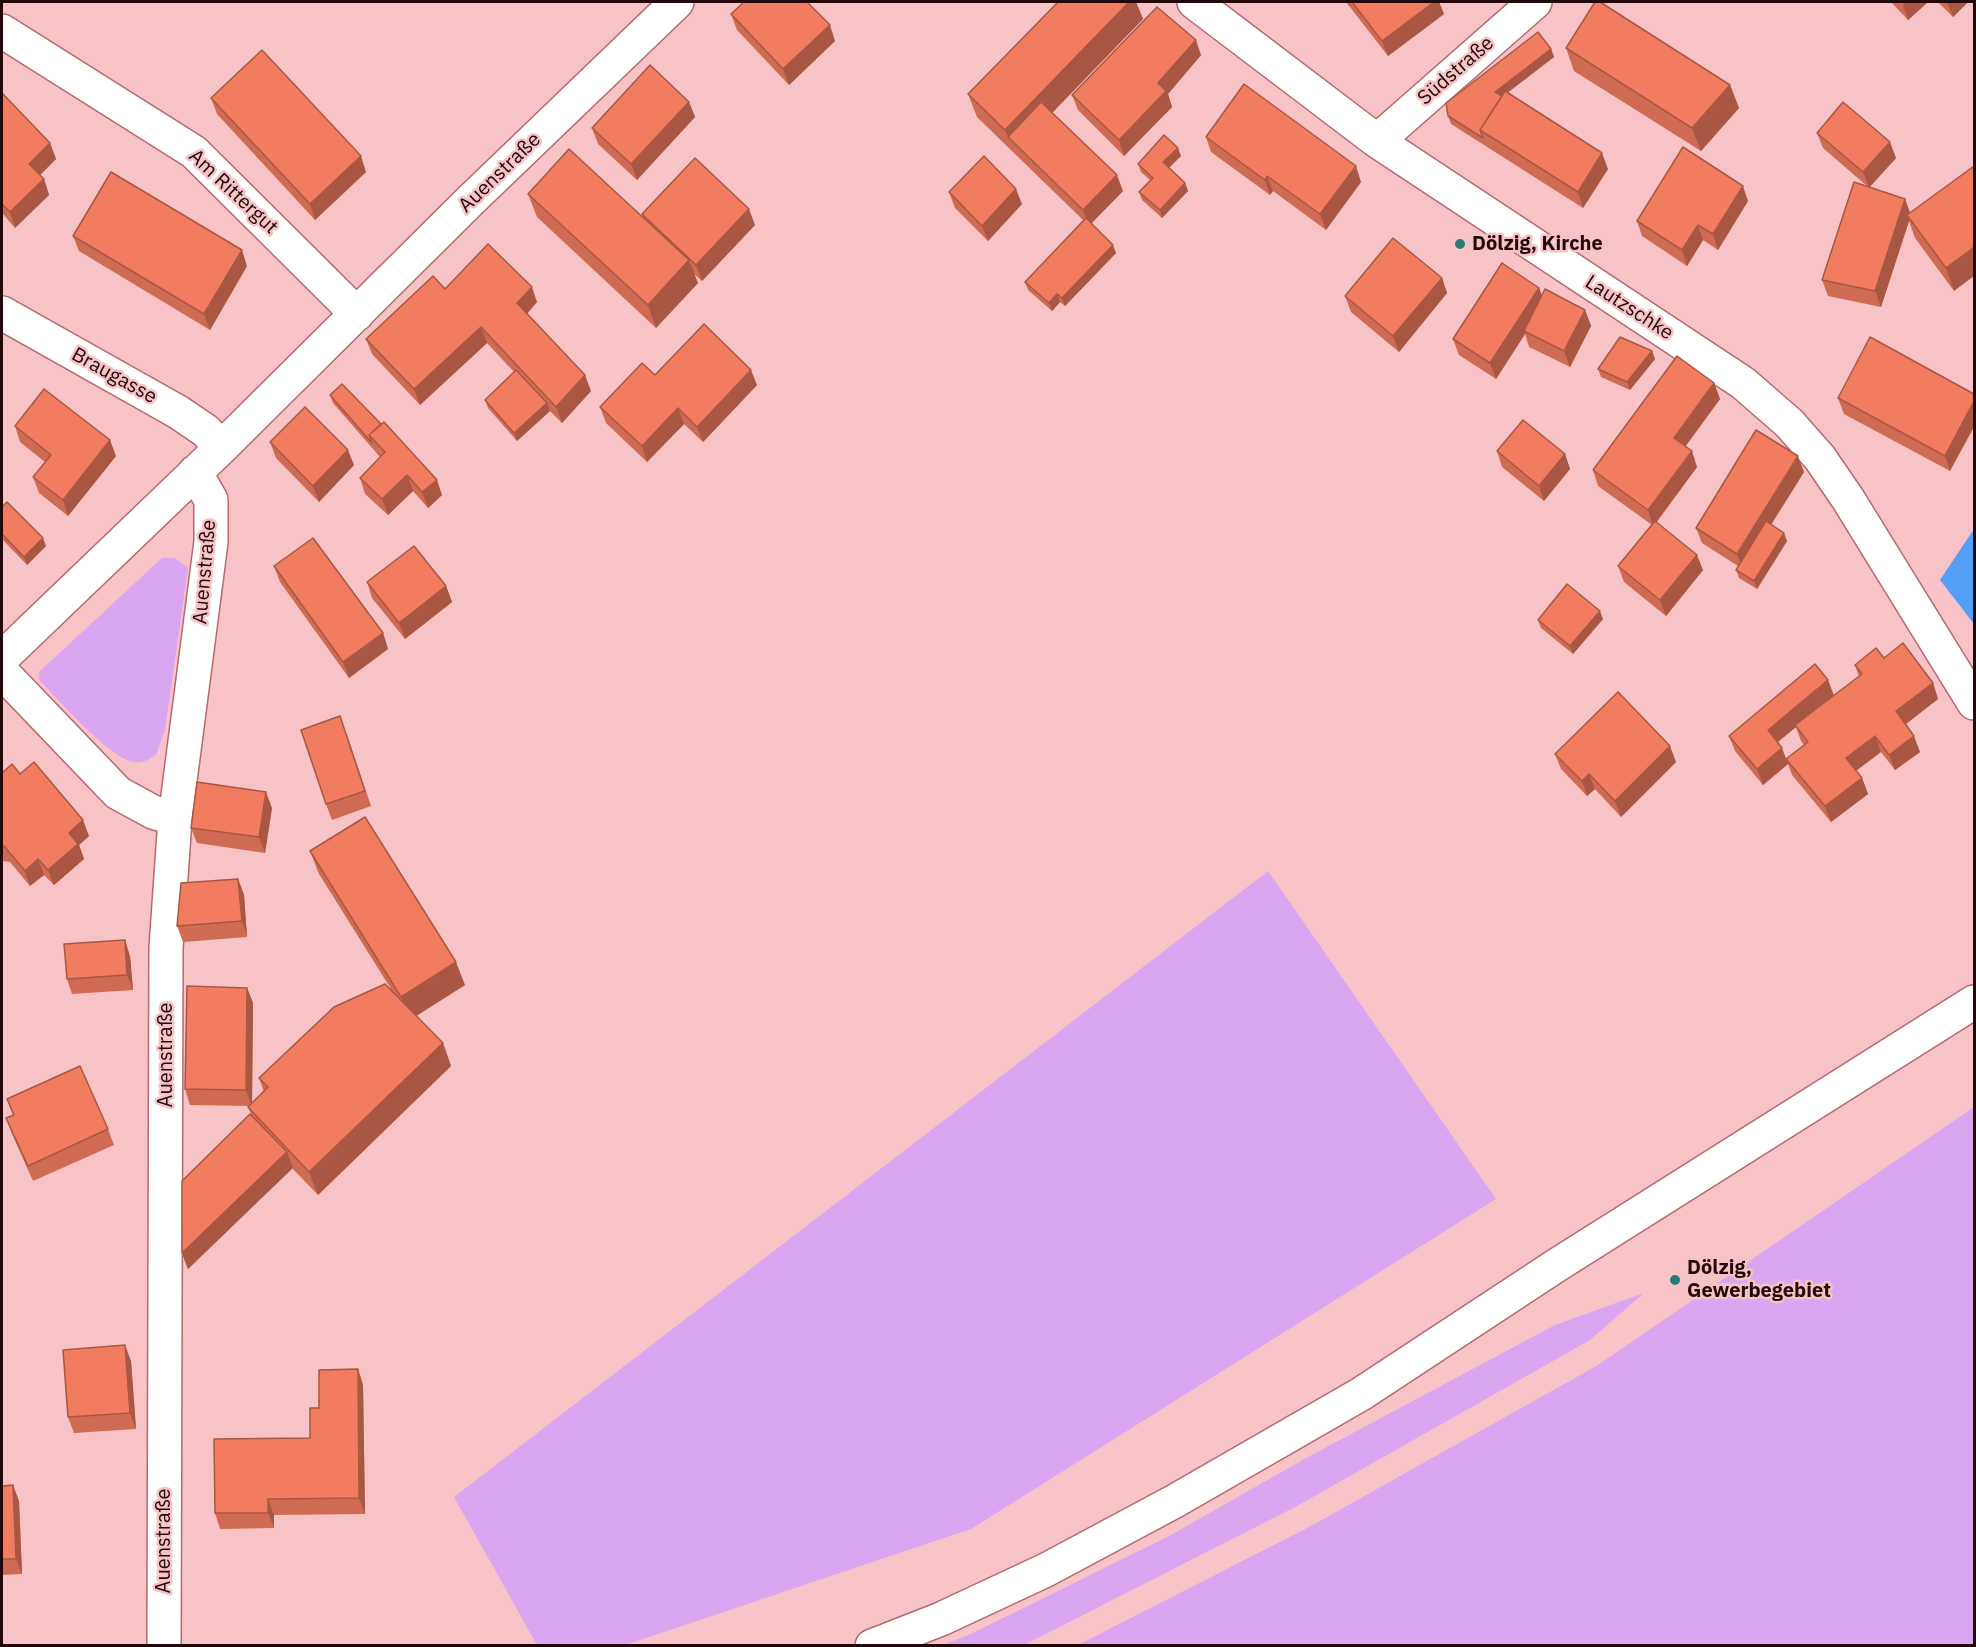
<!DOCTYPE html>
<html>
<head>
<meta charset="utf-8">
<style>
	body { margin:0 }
	#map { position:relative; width:1976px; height:1647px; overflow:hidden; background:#f7c3c6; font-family:"IBM Plex Sans",sans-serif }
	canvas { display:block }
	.frame { position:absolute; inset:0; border:3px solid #23070a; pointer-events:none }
</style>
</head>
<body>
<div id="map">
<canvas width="1976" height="1647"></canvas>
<div class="frame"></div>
</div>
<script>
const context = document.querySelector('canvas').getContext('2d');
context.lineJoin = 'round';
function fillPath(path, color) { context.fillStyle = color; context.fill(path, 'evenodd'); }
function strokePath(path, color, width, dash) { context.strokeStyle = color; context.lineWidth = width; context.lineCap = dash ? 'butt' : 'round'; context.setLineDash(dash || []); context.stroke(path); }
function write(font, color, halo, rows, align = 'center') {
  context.font = font + ' "IBM Plex Sans",sans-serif'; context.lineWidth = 5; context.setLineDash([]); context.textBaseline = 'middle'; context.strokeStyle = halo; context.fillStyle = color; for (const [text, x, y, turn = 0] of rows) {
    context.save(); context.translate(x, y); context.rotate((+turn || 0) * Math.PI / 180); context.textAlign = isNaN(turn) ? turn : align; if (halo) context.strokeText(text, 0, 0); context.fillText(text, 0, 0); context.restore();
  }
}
const green = new Path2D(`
	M 162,558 L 175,558 L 188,568 L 165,730 L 156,755 C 149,759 143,764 134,762 C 109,758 59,700 39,680 L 39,672 Z
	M 1268,871 L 1496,1199 L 971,1529 L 625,1645 L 537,1645 L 454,1497 Z
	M 1974,1107 L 1974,1645 L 1078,1645 L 1311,1526 L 1598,1365 Z
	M 1644,1293 L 1590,1340 L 1297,1506 L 1024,1645 L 943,1645 L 971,1634 L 1171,1535 L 1308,1457 L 1555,1325 Z`);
const water = new Path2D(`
	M 1974,529 L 1974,624 L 1940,580 Z`);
const minor = new Path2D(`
	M 1194,2 L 1377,141 L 1743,383 L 1789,423 L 1820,458 L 1848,499 L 1974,703
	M 2,31 L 194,152 L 357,314
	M 1377,141 L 1535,2
	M 2,313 L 178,412 L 206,431 L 221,448
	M 2,658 L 221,448 L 471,200 L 677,2
	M 2,672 L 118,793 L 153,812 L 175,819
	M 164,1646 L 166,948 L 175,819 L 211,542 L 211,500 L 195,472
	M 872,1646 L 941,1619 L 1046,1570 L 1175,1501 L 1361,1394 L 1557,1265 L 1974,1002`);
const wall = new Path2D(`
	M 1058,2 L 1136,2 L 1143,19 L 1052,113 L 1123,191 L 1091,223 L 1116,253 L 1065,306 L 1060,302 L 1052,311 L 1028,290 L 1025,282 L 1083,220 L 977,117 L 968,94 Z
	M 1346,2 L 1439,2 L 1444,14 L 1388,56 Z
	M 1891,2 L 1928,2 L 1908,20 Z
	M 1938,2 L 1968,2 L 1953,17 Z
	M 731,14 L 835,41 L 789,85 L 737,30 Z
	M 1566,48 L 1730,85 L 1739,108 L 1701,151 L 1574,71 Z
	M 1551,49 L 1554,57 L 1507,93 L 1608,169 L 1583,208 L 1451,124 L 1448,116 Z
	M 1201,55 L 1168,94 L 1172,107 L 1124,156 L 1078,110 L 1072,95 Z
	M 2,93 L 50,143 L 56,159 L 40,175 L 44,179 L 49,195 L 15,228 L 2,213 Z
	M 211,98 L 366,172 L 315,220 L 217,114 Z
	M 689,102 L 695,117 L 637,180 L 598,144 L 592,128 Z
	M 1817,133 L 1896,158 L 1869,187 L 1910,213 L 1974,166 L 1954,291 L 1915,238 L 1909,221 L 1881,307 L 1828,296 L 1822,280 L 1867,186 L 1823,148 Z
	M 1206,137 L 1361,182 L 1326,230 L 1273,191 L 1270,195 L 1211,152 Z
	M 1181,156 L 1169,168 L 1185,183 L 1188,191 L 1162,218 L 1142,200 L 1139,192 L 1150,180 L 1141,172 L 1138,164 Z
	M 949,192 L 1022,204 L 988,241 L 955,208 Z
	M 528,194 L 643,217 L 642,214 L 755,225 L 702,281 L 694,274 L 698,283 L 656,328 L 537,217 Z
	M 1748,201 L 1718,250 L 1703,240 L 1687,266 L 1642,236 L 1637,221 Z
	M 73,236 L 247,266 L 210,330 L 79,251 Z
	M 1442,278 L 1447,293 L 1399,352 L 1351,312 L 1345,296 Z
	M 1539,288 L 1542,295 L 1585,310 L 1591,326 L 1570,367 L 1529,347 L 1525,334 L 1496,379 L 1459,355 L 1453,339 Z
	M 445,289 L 537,302 L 527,314 L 591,391 L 562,423 L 549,410 L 550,411 L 517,441 L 488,408 L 485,400 L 514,372 L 487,343 L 420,405 L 372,354 L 366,339 Z
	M 1652,351 L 1655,359 L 1630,390 L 1601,377 L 1598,369 Z
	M 655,375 L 757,385 L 703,442 L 684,424 L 647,462 L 606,423 L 600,407 Z
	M 1714,383 L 1720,399 L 1685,446 L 1697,467 L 1657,522 L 1703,570 L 1666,616 L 1624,582 L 1618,566 L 1652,525 L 1598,486 L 1593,470 Z
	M 1974,394 L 1950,471 L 1844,414 L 1838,398 Z
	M 330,395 L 442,495 L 428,508 L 413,491 L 388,515 L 365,494 L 360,478 L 380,457 L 333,403 Z
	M 15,426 L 116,456 L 68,516 L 39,493 L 33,477 L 45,462 L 20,442 Z
	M 270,442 L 354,465 L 319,502 L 276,458 Z
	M 1497,451 L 1565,454 L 1570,469 L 1544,501 L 1502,467 Z
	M 1804,472 L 1771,525 L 1787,541 L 1757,589 L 1739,578 L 1736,570 L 1738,566 L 1702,543 L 1696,528 Z
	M 2,507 L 46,546 L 27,565 L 2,539 Z
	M 274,566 L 383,633 L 388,649 L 349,678 L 280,582 Z
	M 367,582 L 446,586 L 452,602 L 405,639 L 372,598 Z
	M 1603,619 L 1573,654 L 1541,628 L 1538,620 Z
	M 1884,658 L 1933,683 L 1938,699 L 1906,724 L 1920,752 L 1895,770 L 1881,752 L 1856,770 L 1862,778 L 1868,794 L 1831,822 L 1792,775 L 1788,764 L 1763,785 L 1735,751 L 1729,736 L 1828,680 L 1834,696 L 1859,677 L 1855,665 ZM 1796,727 L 1801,741 L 1804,745 L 1786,759 L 1778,742 Z
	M 346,732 L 371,806 L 332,820 L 326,804 Z
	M 1555,754 L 1676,762 L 1621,817 L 1595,789 L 1587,796 L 1561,769 Z
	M 2,773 L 20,774 L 89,836 L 79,845 L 84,859 L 54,885 L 44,875 L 30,886 L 10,862 L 2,861 Z
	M 272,808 L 265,853 L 197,843 L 191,828 Z
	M 310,851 L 465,985 L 416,1016 L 443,1043 L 451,1066 L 318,1195 L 292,1168 L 188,1269 L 182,1253 L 251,1114 L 248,1107 L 249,1106 L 190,1105 L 185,1089 L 247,988 L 253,1003 L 252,1103 L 264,1092 L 259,1078 L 391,989 L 319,874 Z
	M 238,879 L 244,895 L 247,937 L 183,942 L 177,926 Z
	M 130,956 L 133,990 L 72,994 L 67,979 Z
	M 7,1099 L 108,1129 L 114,1145 L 33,1181 L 12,1134 L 6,1118 L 13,1115 Z
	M 131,1361 L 136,1429 L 74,1433 L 68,1417 Z
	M 358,1369 L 363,1385 L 365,1514 L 274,1515 L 274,1528 L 220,1529 L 215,1513 L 310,1438 L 319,1408 Z
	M 2,1486 L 19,1501 L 22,1574 L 2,1575 Z`);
const shadedWall = new Path2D(`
	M 1129,2 L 1136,2 L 1143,19 L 1019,147 L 1008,137 L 1005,130 Z
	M 1434,2 L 1439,2 L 1444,14 L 1388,56 L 1382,41 Z
	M 1906,2 L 1928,2 L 1908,20 L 1903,5 Z
	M 1947,2 L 1968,2 L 1953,17 Z
	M 830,25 L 835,41 L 789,85 L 783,69 Z
	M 1196,40 L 1201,55 L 1168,94 L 1172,107 L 1124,156 L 1119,140 L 1158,83 Z
	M 1551,49 L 1554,57 L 1498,100 L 1495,92 Z
	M 1730,85 L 1739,108 L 1701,151 L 1692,128 Z
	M 689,102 L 695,117 L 637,180 L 631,164 Z
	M 1890,142 L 1896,158 L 1869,188 L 1863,172 Z
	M 50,143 L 56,159 L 35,180 L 29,164 Z
	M 1178,148 L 1181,156 L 1166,170 L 1163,162 Z
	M 1602,153 L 1608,169 L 1583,208 L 1578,192 Z
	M 361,156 L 366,172 L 315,220 L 310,204 Z
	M 1356,166 L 1361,182 L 1326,230 L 1320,214 Z
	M 1117,175 L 1123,191 L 1089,226 L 1083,210 Z
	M 1267,176 L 1273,191 L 1270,195 L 1265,180 Z
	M 44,179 L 49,195 L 15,228 L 10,212 Z
	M 1185,183 L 1188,191 L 1162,218 L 1160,210 Z
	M 1743,186 L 1748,201 L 1718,250 L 1713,234 Z
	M 1016,189 L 1022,204 L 988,241 L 982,226 Z
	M 1905,199 L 1911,215 L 1907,215 L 1909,221 L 1881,307 L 1875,291 Z
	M 749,209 L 755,225 L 702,281 L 696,265 Z
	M 1698,225 L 1703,240 L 1687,266 L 1682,250 Z
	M 1113,245 L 1116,253 L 1065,306 L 1062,298 Z
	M 1974,247 L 1974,276 L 1954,291 L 1946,268 Z
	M 242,250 L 247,266 L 210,330 L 204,314 Z
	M 689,260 L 698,283 L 656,328 L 648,305 Z
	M 1442,278 L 1447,293 L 1399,352 L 1393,336 Z
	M 532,287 L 537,302 L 522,319 L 517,303 Z
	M 1539,288 L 1545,303 L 1524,331 L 1525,334 L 1496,379 L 1490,363 Z
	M 1057,294 L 1060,302 L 1052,311 L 1049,303 Z
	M 1585,310 L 1591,326 L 1570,367 L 1564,351 Z
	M 481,327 L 487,343 L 420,405 L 414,389 Z
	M 1652,351 L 1655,359 L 1630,390 L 1627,382 Z
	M 751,370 L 757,385 L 703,442 L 697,427 Z
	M 585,375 L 591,391 L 562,423 L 556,407 Z
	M 1714,383 L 1720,399 L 1680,454 L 1674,438 Z
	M 1974,401 L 1974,427 L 1950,471 L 1945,456 Z
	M 547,403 L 550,411 L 517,441 L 514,433 Z
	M 678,408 L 684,424 L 647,462 L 642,446 Z
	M 110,440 L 116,456 L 68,516 L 63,500 Z
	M 348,450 L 354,465 L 319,502 L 313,486 Z
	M 1692,451 L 1697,467 L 1653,526 L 1648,510 Z
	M 1565,454 L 1570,469 L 1544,501 L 1539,486 Z
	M 1798,456 L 1804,472 L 1743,569 L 1737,554 Z
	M 407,475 L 413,491 L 388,515 L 382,499 Z
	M 437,480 L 442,495 L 428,508 L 422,492 Z
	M 1784,533 L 1787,541 L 1757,589 L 1754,581 Z
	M 43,538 L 46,546 L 27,565 L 24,557 Z
	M 1697,555 L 1703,570 L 1666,616 L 1660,600 Z
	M 446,586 L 452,602 L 405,639 L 399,623 Z
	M 1600,611 L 1603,619 L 1573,654 L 1570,646 Z
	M 383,633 L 388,649 L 349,678 L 343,662 Z
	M 1828,680 L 1834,696 L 1795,725 L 1796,727 L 1773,746 L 1768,730 Z
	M 1933,683 L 1938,699 L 1902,727 L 1896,711 Z
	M 1875,736 L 1881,752 L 1852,774 L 1846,758 Z
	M 1914,736 L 1920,752 L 1895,770 L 1889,755 Z
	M 1670,746 L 1676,762 L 1621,817 L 1615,801 Z
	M 1782,748 L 1788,764 L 1763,785 L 1757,769 Z
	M 1589,774 L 1595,789 L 1587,796 L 1582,781 Z
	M 1862,778 L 1868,794 L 1831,822 L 1825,806 Z
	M 266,792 L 272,808 L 265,853 L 259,837 Z
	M 83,820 L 89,836 L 79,845 L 84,859 L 54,885 L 48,870 L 69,833 Z
	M 38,859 L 44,875 L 30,886 L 25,871 Z
	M 238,879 L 244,895 L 247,937 L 242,921 Z
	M 125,940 L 130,956 L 133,990 L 127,975 Z
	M 456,962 L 465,985 L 410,1020 L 401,997 Z
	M 247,988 L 253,1003 L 252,1106 L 246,1090 Z
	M 443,1043 L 451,1066 L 318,1195 L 309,1172 Z
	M 287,1152 L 293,1168 L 188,1269 L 182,1253 Z
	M 125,1345 L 131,1361 L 136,1429 L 130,1413 Z
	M 358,1369 L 363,1385 L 365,1514 L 359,1498 Z
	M 13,1485 L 19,1501 L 22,1574 L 16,1559 Z
	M 268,1499 L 274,1515 L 274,1528 L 268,1513 Z`);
const building = new Path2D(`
	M 744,2 L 807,2 L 830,25 L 783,69 L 731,14 Z
	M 1058,2 L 1129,2 L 1005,130 L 968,94 Z
	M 1352,2 L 1434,2 L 1382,41 Z
	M 1595,2 L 1600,2 L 1730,85 L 1692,128 L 1566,48 Z
	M 1157,7 L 1196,40 L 1158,83 L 1166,91 L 1119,140 L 1072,95 Z
	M 1538,32 L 1551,49 L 1495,92 L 1502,96 L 1480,130 L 1483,138 L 1448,116 L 1446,103 Z
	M 262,50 L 361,156 L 310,204 L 211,98 Z
	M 650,65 L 689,102 L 631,164 L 592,128 Z
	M 1244,84 L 1356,166 L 1320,214 L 1267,176 L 1265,180 L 1206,137 Z
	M 1505,91 L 1602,153 L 1578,192 L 1480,130 Z
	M 2,93 L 50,143 L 29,164 L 44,179 L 10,212 L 2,204 Z
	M 1041,102 L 1117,175 L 1083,210 L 1008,137 Z
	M 1843,102 L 1890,142 L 1863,172 L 1817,133 Z
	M 1164,135 L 1178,148 L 1163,162 L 1185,183 L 1160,210 L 1139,192 L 1153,178 L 1138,164 Z
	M 1683,147 L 1743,186 L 1713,234 L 1698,225 L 1682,250 L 1637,221 Z
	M 569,149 L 689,260 L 648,305 L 528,194 Z
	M 984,156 L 1016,189 L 982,226 L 949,192 Z
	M 695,158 L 749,209 L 696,265 L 642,214 Z
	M 1974,166 L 1974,247 L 1946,268 L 1907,215 Z
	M 111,172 L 242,250 L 204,314 L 73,236 Z
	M 1854,182 L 1905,199 L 1875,291 L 1822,280 Z
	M 1086,218 L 1113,245 L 1062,298 L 1057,294 L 1049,303 L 1025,282 Z
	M 1393,238 L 1442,278 L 1393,336 L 1345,296 Z
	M 488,244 L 532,287 L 517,303 L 585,375 L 556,407 L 481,327 L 414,389 L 366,339 L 433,276 L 445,289 Z
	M 1502,263 L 1539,288 L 1490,363 L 1453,339 Z
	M 1545,289 L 1585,310 L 1564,351 L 1524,331 Z
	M 704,324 L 751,370 L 697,427 L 678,408 L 642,446 L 600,407 L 642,363 L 655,375 Z
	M 1620,337 L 1652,351 L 1627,382 L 1598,369 Z
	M 1870,337 L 1974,394 L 1974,401 L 1945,456 L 1838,398 Z
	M 1677,356 L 1714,383 L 1674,438 L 1692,451 L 1648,510 L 1593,470 Z
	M 516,370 L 547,403 L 514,433 L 485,400 Z
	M 342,384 L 381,424 L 369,435 L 372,443 L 330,395 Z
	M 44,389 L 110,440 L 63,500 L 33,477 L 51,455 L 15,426 Z
	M 305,407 L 348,450 L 313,486 L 270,442 Z
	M 1523,420 L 1565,454 L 1539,486 L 1497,451 Z
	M 384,422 L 437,480 L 422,492 L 407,475 L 382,499 L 360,478 L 385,452 L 369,435 Z
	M 1756,430 L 1798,456 L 1737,554 L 1696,528 Z
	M 7,502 L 43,538 L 24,557 L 2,534 L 2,507 Z
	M 1655,521 L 1697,555 L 1660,600 L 1618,566 Z
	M 1766,521 L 1784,533 L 1754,581 L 1736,570 Z
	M 313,538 L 383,633 L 343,662 L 274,566 Z
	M 414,546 L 446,586 L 399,623 L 367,582 Z
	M 1567,584 L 1600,611 L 1570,646 L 1538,620 Z
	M 1903,643 L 1933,683 L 1896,711 L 1914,736 L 1889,755 L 1875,736 L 1846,758 L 1862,778 L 1825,806 L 1786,759 L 1808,742 L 1795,725 L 1862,674 L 1855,665 L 1876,648 L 1884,658 Z
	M 1815,664 L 1828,680 L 1768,730 L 1782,748 L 1757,769 L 1729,736 Z
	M 1618,692 L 1670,746 L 1615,801 L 1589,774 L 1582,781 L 1555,754 Z
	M 340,716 L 365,791 L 326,804 L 301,730 Z
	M 34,762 L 83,820 L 69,833 L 78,844 L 48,870 L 38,859 L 25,871 L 4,846 L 2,846 L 2,773 L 12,764 L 20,774 Z
	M 197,782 L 266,792 L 259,837 L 191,828 Z
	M 365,817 L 456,962 L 401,997 L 310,851 Z
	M 238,879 L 242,921 L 177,926 L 181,883 Z
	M 125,940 L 127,975 L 67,979 L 64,944 Z
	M 385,984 L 443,1043 L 309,1172 L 248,1107 L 268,1087 L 259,1078 L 334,1007 Z
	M 187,986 L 247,988 L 246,1090 L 185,1089 Z
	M 80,1066 L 108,1129 L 28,1166 L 6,1118 L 14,1115 L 7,1099 Z
	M 250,1114 L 287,1152 L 182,1253 L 182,1181 Z
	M 125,1345 L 130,1413 L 68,1417 L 63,1350 Z
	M 358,1369 L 359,1498 L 268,1499 L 268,1513 L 215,1513 L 214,1439 L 310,1438 L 310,1408 L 319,1408 L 319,1370 Z
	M 13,1485 L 16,1559 L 2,1559 L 2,1486 Z`);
const markers = [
	[1460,244,6,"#2e7878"],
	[1675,1280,6,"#2e7878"]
];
const streetNames = [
	["Südstraße",1456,71,-41],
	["Auenstraße",500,173,-44],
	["Am Rittergut",233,192,43],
	["Lautzschke",1629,308,33],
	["Braugasse",114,376,29],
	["Auenstraße",205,572,-85],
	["Auenstraße",166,1055,-90],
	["Auenstraße",164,1541,-90]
];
const poiNames = [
	["Dölzig, Kirche",1472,244],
	["Dölzig,",1687,1268],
	["Gewerbegebiet",1687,1291]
];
fillPath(green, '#daa6f2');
fillPath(water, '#569ff8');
strokePath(minor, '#b5686f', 36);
strokePath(minor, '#fff', 33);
fillPath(wall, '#d06b53');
fillPath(shadedWall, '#a95743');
fillPath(building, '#f27c60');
strokePath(building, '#a95743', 1.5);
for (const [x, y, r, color] of markers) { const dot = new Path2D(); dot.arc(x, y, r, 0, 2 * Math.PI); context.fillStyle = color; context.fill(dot); strokePath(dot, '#f7c3c6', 2); }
write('20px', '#23070a', '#f7c3c6', streetNames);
write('bold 20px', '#23070a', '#f7c3c6', poiNames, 'left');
</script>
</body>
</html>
